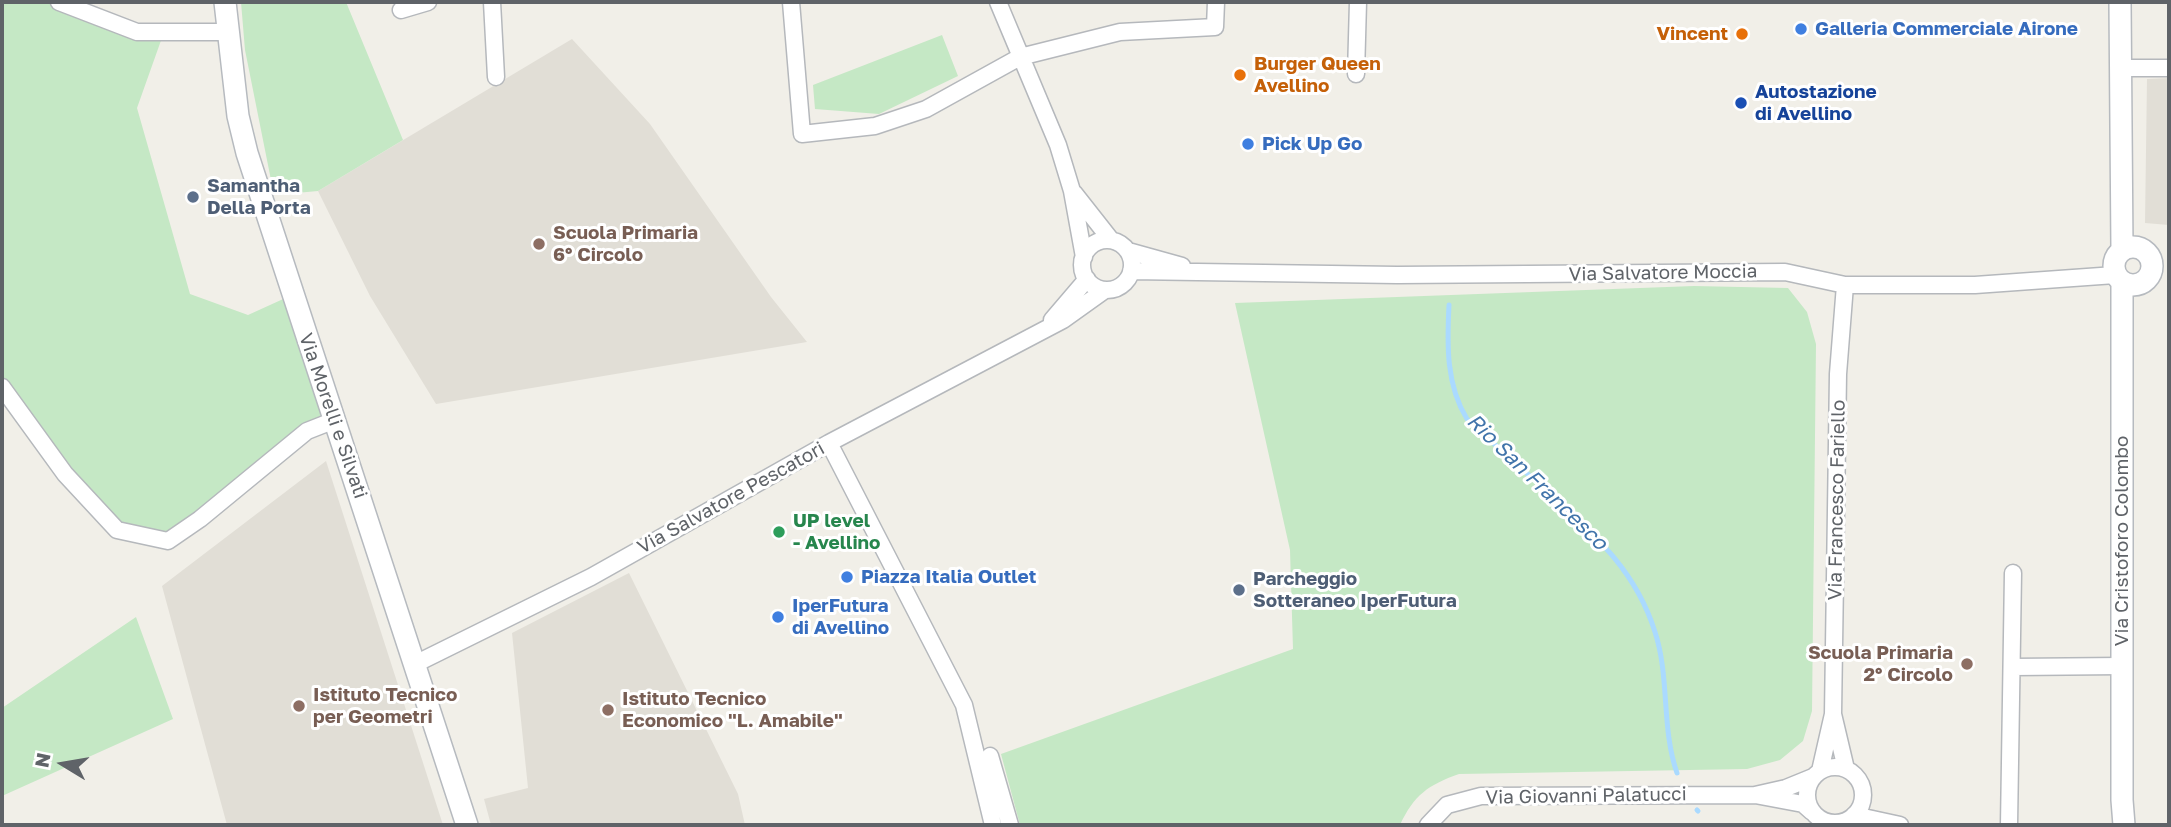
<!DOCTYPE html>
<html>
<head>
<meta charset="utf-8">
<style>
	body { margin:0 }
	#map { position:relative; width:2171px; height:827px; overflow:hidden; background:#f1efe8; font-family:"Golos Text",sans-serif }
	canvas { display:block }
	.frame { position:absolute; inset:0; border:4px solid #5f6368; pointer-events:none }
	.north { position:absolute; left:28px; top:729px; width:70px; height:70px; -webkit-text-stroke:5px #fff; paint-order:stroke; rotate:281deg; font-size:19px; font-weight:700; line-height:28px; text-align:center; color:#5f6368 }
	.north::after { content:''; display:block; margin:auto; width:24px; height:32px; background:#5f6368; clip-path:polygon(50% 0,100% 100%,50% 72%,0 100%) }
</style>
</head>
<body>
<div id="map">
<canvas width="2171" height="827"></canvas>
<div class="frame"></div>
<div class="north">N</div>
</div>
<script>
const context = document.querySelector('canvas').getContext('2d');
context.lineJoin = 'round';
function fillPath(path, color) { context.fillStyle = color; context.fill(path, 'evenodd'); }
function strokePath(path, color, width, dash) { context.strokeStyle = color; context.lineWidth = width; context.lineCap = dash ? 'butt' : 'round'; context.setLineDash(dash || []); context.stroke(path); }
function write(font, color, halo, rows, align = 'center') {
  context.font = font + ' "Golos Text",sans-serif'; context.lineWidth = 6; context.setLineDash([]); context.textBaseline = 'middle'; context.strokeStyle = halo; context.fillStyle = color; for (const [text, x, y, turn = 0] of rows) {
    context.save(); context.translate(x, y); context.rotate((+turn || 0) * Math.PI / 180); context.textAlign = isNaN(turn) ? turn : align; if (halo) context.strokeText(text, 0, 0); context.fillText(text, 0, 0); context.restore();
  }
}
const education = new Path2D(`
	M 572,39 L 650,124 L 771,297 L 807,342 L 436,404 L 370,296 L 318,191 Z
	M 2169,78 L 2169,225 L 2145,223 L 2147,79 Z
	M 326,461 L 443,825 L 227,825 L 162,586 Z
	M 629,573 L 738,794 L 745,825 L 491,825 L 484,799 L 528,788 L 512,633 Z`);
const green = new Path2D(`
	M 2,2 L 59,2 L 164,32 L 137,108 L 190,294 L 248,315 L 292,295 L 335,420 L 168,541 L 117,530 L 2,387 Z
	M 241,2 L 346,2 L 403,140 L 318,191 L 274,195 L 245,50 Z
	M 942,35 L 958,76 L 879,114 L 815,109 L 813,85 Z
	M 1694,286 L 1788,288 L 1807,312 L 1816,344 L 1812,711 L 1803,741 L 1780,760 L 1747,769 L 1459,774 C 1428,785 1414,795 1400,825 L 1020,825 L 1001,754 L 1293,649 L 1290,550 L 1235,303 Z
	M 136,617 L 173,719 L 2,796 L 2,708 Z`);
const stream = new Path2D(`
	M 1449,305 C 1447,345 1446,385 1467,419 C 1495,445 1522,469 1550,494 C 1595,535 1636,571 1655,632 C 1670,678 1661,727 1677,773
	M 1697,810 L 1698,811`);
const street = new Path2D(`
	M 59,2 L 137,32 L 228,32
	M 492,2 L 496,77
	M 791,2 L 802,134 L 875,126 L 926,109 L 1020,57 L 1120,32 L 1215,27 L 1216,2
	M 998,2 L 1058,145 L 1072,191 L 1084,257
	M 401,10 L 428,2
	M 2120,68 L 2169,68
	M 1356,74 L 1358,2
	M 1074,193 L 1111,240
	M1082 265a25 25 0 1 1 50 0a25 25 0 1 1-50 0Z
	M 1128,251 L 1182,266
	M 1131,271 L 1397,275 L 1785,272 L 1845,285 L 1975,285 L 2115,275
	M 1052,320 L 1087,279
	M 2,387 L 65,474 L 117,530 L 168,541 L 200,519 L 307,431 L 335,420
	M 829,443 L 964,705 L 993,825
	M 415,664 L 591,577 L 829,443 L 1063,320 L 1105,290
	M 2013,667 L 2122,666
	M 1833,714 L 1838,374 L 1845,285
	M 990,756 L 1010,825
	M1807 795a28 28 0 1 1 56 0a28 28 0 1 1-56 0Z
	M 1820,771 L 1833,714 L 1846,769
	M 1812,812 L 1803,804 L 1755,795 L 1786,788 L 1813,777
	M 1854,815 L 1900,825
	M 1428,825 L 1447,805 L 1481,796 L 1755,795
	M 2009,825 L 2013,573`);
const secondary = new Path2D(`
	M 225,2 L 238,116 L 247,153 L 467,825
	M 2120,2 L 2122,250
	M2114 266a19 19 0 1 1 38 0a19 19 0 1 1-38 0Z
	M 2122,282 L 2122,800 L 2124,825`);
const markers = [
	[1801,29,7,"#3f7fe0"],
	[1742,34,7,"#e8710a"],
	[1240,75,7,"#e8710a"],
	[1741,103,7,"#1a4fb4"],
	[1248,144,7,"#3f7fe0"],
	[193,197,7,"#5c6f8a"],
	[539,244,7,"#8d6e63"],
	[779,532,7,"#2e9e5b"],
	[847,577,7,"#3f7fe0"],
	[1239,590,7,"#5c6f8a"],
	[778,617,7,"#3f7fe0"],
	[1967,664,7,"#8d6e63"],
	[299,706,7,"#8d6e63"],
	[608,710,7,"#8d6e63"]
];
const shopNames = [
	["Galleria Commerciale Airone",1815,29],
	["Pick Up Go",1262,144],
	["Piazza Italia Outlet",861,577],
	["IperFutura",792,606],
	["di Avellino",792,628]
];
const foodNames = [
	["Vincent",1728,34],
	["Burger Queen",1254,64,"left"],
	["Avellino",1254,86,"left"]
];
const transitNames = [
	["Autostazione",1755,92],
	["di Avellino",1755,114]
];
const serviceNames = [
	["Samantha",207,186],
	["Della Porta",207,208],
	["Parcheggio",1253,579],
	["Sotteraneo IperFutura",1253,601]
];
const educationNames = [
	["Scuola Primaria",553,233],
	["6° Circolo",553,255],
	["Scuola Primaria",1953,653,"right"],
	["2° Circolo",1953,675,"right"],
	["Istituto Tecnico",313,695],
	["per Geometri",313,717],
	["Istituto Tecnico",622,699],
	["Economico \"L. Amabile\"",622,721]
];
const streetNames = [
	["Via Salvatore Moccia",1663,273,-1],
	["Via Morelli e Silvati",333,416,71],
	["Via Salvatore Pescatori",731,498,-29],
	["Via Francesco Fariello",1837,500,-89],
	["Via Cristoforo Colombo",2122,541,-90],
	["Via Giovanni Palatucci",1586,796,-1]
];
const leisureNames = [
	["UP level",793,521],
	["- Avellino",793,543]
];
const waterNames = [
	["Rio San Francesco",1537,482,44]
];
fillPath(education, '#e1ded6');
fillPath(green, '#c5e8c5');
strokePath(stream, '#aadaff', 5);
strokePath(street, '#b5b8bc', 19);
strokePath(secondary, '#b6babf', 24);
strokePath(street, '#fff', 16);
strokePath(secondary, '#fff', 21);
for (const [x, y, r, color] of markers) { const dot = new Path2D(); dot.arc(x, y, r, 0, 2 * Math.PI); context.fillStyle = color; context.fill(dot); strokePath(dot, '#fff', 2.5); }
write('bold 19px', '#366cbe', '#fff', shopNames, 'left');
write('bold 19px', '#c56008', '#fff', foodNames, 'right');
write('bold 19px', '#164399', '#fff', transitNames, 'left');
write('bold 19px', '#4e5e75', '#fff', serviceNames, 'left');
write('bold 19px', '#785e54', '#fff', educationNames, 'left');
write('19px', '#5f6368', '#fff', streetNames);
write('bold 19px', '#27864d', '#fff', leisureNames, 'left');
write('italic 21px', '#4174aa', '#fff', waterNames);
</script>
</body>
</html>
